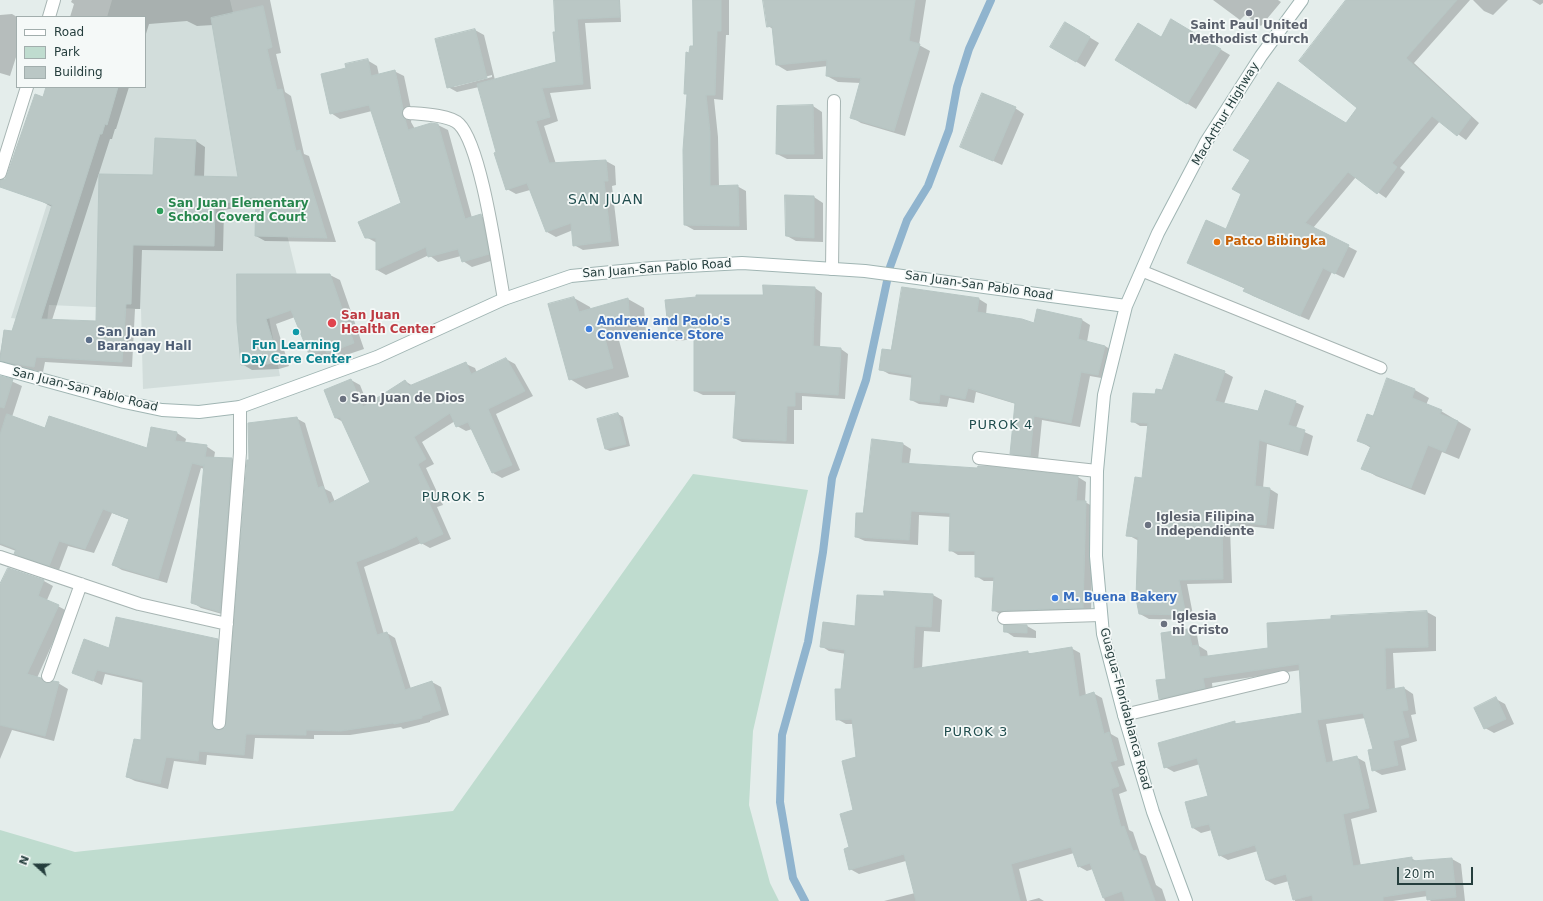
<!DOCTYPE html>
<html>
<head>
<meta charset="utf-8">
<style>
	body { margin:0 }
	#map { position:relative; width:1543px; height:901px; overflow:hidden; background:#e4edeb; font-family:"DejaVu Sans",sans-serif }
	canvas { display:block }
	.legend { position:absolute; left:16px; top:16px; width:130px; height:72px; box-sizing:border-box; background:#f5f9f8; border:1px solid #a2aead; margin:0; padding:5px 7px; list-style:none; font-size:12px; color:#253e3d }
	.legend li { display:flex; align-items:center; gap:8px; height:20px }
	.legend b { width:20px; border:1px solid #a2aead }
	.north { position:absolute; left:16px; top:845px; width:40px; height:40px; -webkit-text-stroke:3px #f5f9f8; paint-order:stroke; rotate:291deg; font-size:11px; font-weight:700; line-height:16px; text-align:center; color:#253e3d }
	.north::after { content:''; display:block; margin:auto; width:14px; height:18px; background:#253e3d; clip-path:polygon(50% 0,100% 100%,50% 72%,0 100%) }
	.scale { position:absolute; left:1397px; top:867px; width:76px; height:18px; box-sizing:border-box; border:2px solid #253e3d; border-top:0; padding-left:5px; font-size:12px; line-height:14px; white-space:nowrap; color:#253e3d; -webkit-text-stroke:3px #f5f9f8; paint-order:stroke }
</style>
</head>
<body>
<div id="map">
<canvas width="1543" height="901"></canvas>
<ul class="legend">
<li><b style="height:5px;background:#fff"></b>Road</li>
<li><b style="height:11px;background:#bfdccf"></b>Park</li>
<li><b style="height:11px;background:#bac7c5"></b>Building</li>
</ul>
<div class="north">N</div>
<div class="scale">20 m</div>
</div>
<script>
const context = document.querySelector('canvas').getContext('2d');
context.lineJoin = 'round';
function fillPath(path, color) { context.fillStyle = color; context.fill(path, 'evenodd'); }
function strokePath(path, color, width, dash) { context.strokeStyle = color; context.lineWidth = width; context.lineCap = dash ? 'butt' : 'round'; context.setLineDash(dash || []); context.stroke(path); }
function write(font, color, halo, rows, align = 'center') {
  context.font = font + ' "DejaVu Sans",sans-serif'; context.lineWidth = 3.5; context.setLineDash([]); context.textBaseline = 'middle'; context.strokeStyle = halo; context.fillStyle = color; for (const [text, x, y, turn = 0] of rows) {
    context.save(); context.translate(x, y); context.rotate((+turn || 0) * Math.PI / 180); context.textAlign = isNaN(turn) ? turn : align; if (halo) context.strokeText(text, 0, 0); context.fillText(text, 0, 0); context.restore();
  }
}
const built = new Path2D(`
	M 112,0 L 230,0 L 304,304 L 268,312 L 280,376 L 143,389 L 141,309 L 49,305 L 47,322 L 11,318 L 84,87 L 145,87 L 145,17 L 107,17 Z`);
const green = new Path2D(`
	M 693,474 L 808,490 L 753,731 L 749,805 L 770,883 L 779,901 L 0,901 L 0,830 L 75,852 L 453,811 Z`);
const shadow = new Path2D(`
	M 72,0 L 270,0 L 281,53 L 276,54 L 285,92 L 291,96 L 304,154 L 309,156 L 336,242 L 265,241 L 256,236 L 257,204 L 224,210 L 223,251 L 142,250 L 140,309 L 135,309 L 132,367 L 45,362 L 43,372 L 8,366 L 0,361 L 0,354 L 4,331 L 12,332 L 52,207 L 37,199 L 43,98 L 47,87 L 129,87 L 116,129 L 115,129 L 112,139 L 110,139 L 52,320 L 97,322 L 154,176 L 196,141 L 205,147 L 204,177 L 239,178 L 213,25 L 197,26 L 187,21 L 149,24 L 145,37 L 145,17 L 70,17 L 74,4 L 71,2 Z
	M 555,0 L 620,0 L 621,22 L 585,23 L 591,89 L 550,93 L 558,121 L 544,126 L 556,164 L 606,161 L 615,166 L 616,185 L 612,186 L 619,246 L 583,250 L 574,245 L 573,230 L 556,237 L 547,232 L 530,190 L 516,194 L 507,189 L 479,87 L 457,92 L 448,87 L 475,30 L 484,35 L 495,80 L 557,62 ZM 492,75 L 492,77 L 454,87 L 454,85 Z
	M 694,0 L 729,0 L 729,35 L 726,35 L 723,100 L 714,99 L 718,137 L 719,187 L 737,186 L 746,191 L 747,230 L 694,230 L 685,225 L 688,95 L 685,93 L 690,54 L 694,46 Z
	M 764,0 L 926,0 L 919,45 L 930,51 L 905,136 L 861,123 L 851,117 L 861,83 L 838,82 L 827,76 L 828,66 L 787,71 L 777,65 L 773,29 L 768,26 Z
	M 1213,0 L 1278,0 L 1281,2 L 1261,26 L 1245,15 L 1240,20 Z
	M 1347,0 L 1470,0 L 1414,63 L 1479,123 L 1466,140 L 1440,121 L 1400,168 L 1405,172 L 1386,198 L 1356,177 L 1313,228 L 1357,251 L 1344,278 L 1332,272 L 1309,320 L 1253,296 L 1245,291 L 1246,289 L 1189,263 L 1347,124 L 1358,108 L 1301,61 Z
	M 1473,0 L 1508,0 L 1493,15 L 1484,11 Z
	M 1532,0 L 1543,0 L 1543,3 L 1540,5 Z
	M 12,14 L 17,17 L 17,54 L 10,76 L 0,73 L 0,15 Z
	M 1171,20 L 1230,55 L 1196,109 L 1116,60 L 1161,38 Z
	M 1066,23 L 1099,43 L 1085,67 L 1052,47 Z
	M 367,60 L 377,66 L 379,75 L 394,71 L 404,76 L 412,114 L 411,122 L 415,129 L 438,125 L 448,130 L 472,218 L 481,216 L 490,221 L 497,259 L 472,267 L 463,261 L 461,256 L 438,262 L 429,255 L 386,275 L 377,270 L 377,243 L 366,237 L 402,203 L 372,111 L 340,119 L 331,113 L 347,69 Z
	M 813,106 L 822,112 L 823,159 L 787,159 L 777,154 L 778,107 Z
	M 1015,108 L 1024,114 L 1002,165 L 961,146 Z
	M 814,197 L 823,203 L 823,242 L 796,241 L 787,236 Z
	M 330,275 L 340,280 L 364,349 L 337,358 L 332,355 L 320,359 L 310,353 L 295,317 L 276,324 L 289,366 L 279,369 L 252,370 L 242,364 L 238,322 Z
	M 815,288 L 822,293 L 820,348 L 841,349 L 848,354 L 845,399 L 802,396 L 802,410 L 794,410 L 794,444 L 742,442 L 734,438 L 737,395 L 703,395 L 695,391 L 695,339 L 677,341 L 670,337 L 764,296 Z
	M 903,288 L 979,299 L 987,304 L 986,315 L 1035,324 L 1038,310 L 1082,320 L 1090,325 L 1087,342 L 1105,346 L 1113,351 L 1107,379 L 1090,376 L 1080,427 L 1042,420 L 1038,460 L 1019,458 L 1011,453 L 1016,404 L 976,392 L 974,403 L 949,398 L 947,407 L 919,404 L 911,400 L 913,378 L 889,374 L 880,369 L 892,352 Z
	M 574,298 L 590,307 L 591,310 L 628,299 L 644,308 L 646,332 L 617,333 L 629,377 L 586,389 L 570,379 Z
	M 506,359 L 515,364 L 533,396 L 496,414 L 520,470 L 502,478 L 493,473 L 472,429 L 466,431 L 457,426 L 455,421 L 422,442 L 434,464 L 426,468 L 443,505 L 437,507 L 451,539 L 430,548 L 421,543 L 364,567 L 384,634 L 387,633 L 395,638 L 411,689 L 432,682 L 441,687 L 449,715 L 430,721 L 430,722 L 403,729 L 401,727 L 350,735 L 314,735 L 314,739 L 255,738 L 253,759 L 207,755 L 206,765 L 174,761 L 168,789 L 135,781 L 127,777 L 142,741 L 144,683 L 105,674 L 102,685 L 73,672 L 110,649 L 218,640 L 226,645 L 220,728 L 222,731 L 227,724 L 250,461 L 296,418 L 305,423 L 325,489 L 331,492 L 335,502 L 371,483 L 343,422 L 336,418 L 325,391 L 351,380 L 360,385 L 368,405 L 405,381 L 413,386 L 466,364 L 475,368 L 477,373 Z
	M 1224,372 L 1233,377 L 1224,404 L 1259,412 L 1295,402 L 1304,406 L 1296,428 L 1313,436 L 1308,456 L 1267,444 L 1263,488 L 1270,489 L 1278,494 L 1274,529 L 1247,526 L 1246,531 L 1230,528 L 1232,583 L 1187,584 L 1194,620 L 1149,619 L 1140,614 L 1139,541 L 1128,535 L 1143,479 L 1148,426 L 1140,426 L 1132,421 L 1156,396 L 1163,391 Z
	M 0,376 L 22,386 L 12,417 L 46,429 L 147,449 L 152,428 L 177,433 L 186,439 L 185,443 L 206,446 L 215,452 L 214,458 L 232,459 L 241,465 L 229,616 L 201,608 L 192,602 L 205,469 L 201,468 L 167,583 L 122,570 L 113,565 L 130,520 L 112,513 L 94,553 L 68,546 L 59,570 L 24,559 L 15,553 L 16,551 L 0,545 Z
	M 1388,380 L 1415,390 L 1429,398 L 1426,405 L 1441,411 L 1471,429 L 1459,459 L 1442,452 L 1425,495 L 1376,476 L 1363,468 L 1371,448 L 1358,440 L 1373,417 Z
	M 618,414 L 623,417 L 630,446 L 610,451 L 605,449 Z
	M 903,444 L 911,449 L 909,465 L 1078,477 L 1086,482 L 1085,502 L 1094,507 L 1091,612 L 1002,615 L 993,610 L 994,581 L 984,581 L 976,576 L 976,555 L 958,555 L 950,550 L 951,517 L 919,515 L 918,545 L 865,541 L 856,537 L 864,514 Z
	M 44,581 L 53,586 L 47,600 L 67,611 L 37,678 L 48,683 L 58,683 L 68,689 L 54,741 L 12,730 L 0,759 L 0,586 Z
	M 885,592 L 933,595 L 942,600 L 940,632 L 924,631 L 922,669 L 1027,652 L 1031,654 L 1071,648 L 1080,653 L 1086,696 L 1093,693 L 1102,698 L 1111,734 L 1118,738 L 1125,765 L 1118,767 L 1127,791 L 1119,794 L 1129,830 L 1133,832 L 1140,853 L 1146,856 L 1156,885 L 1162,889 L 1166,901 L 1105,901 L 1093,869 L 1087,871 L 1078,866 L 1074,853 L 1019,869 L 1027,901 L 884,901 L 915,893 L 906,861 L 859,874 L 850,869 L 857,758 L 854,724 L 846,724 L 837,719 L 846,654 L 829,651 L 821,646 L 856,627 L 885,597 Z
	M 1427,612 L 1436,617 L 1436,651 L 1393,653 L 1395,690 L 1404,688 L 1413,694 L 1416,714 L 1411,715 L 1417,741 L 1401,746 L 1406,770 L 1382,775 L 1373,770 L 1374,750 L 1366,718 L 1326,724 L 1333,762 L 1356,757 L 1365,762 L 1377,812 L 1351,819 L 1361,866 L 1411,858 L 1418,862 L 1452,859 L 1461,864 L 1465,901 L 1431,901 L 1428,899 L 1428,896 L 1393,901 L 1295,901 L 1289,881 L 1275,885 L 1266,880 L 1258,851 L 1228,860 L 1219,855 L 1212,830 L 1201,833 L 1193,828 L 1209,797 L 1200,764 L 1174,772 L 1165,767 L 1234,723 L 1238,724 L 1303,714 L 1301,670 L 1212,683 L 1213,693 L 1169,703 L 1160,698 L 1167,680 L 1162,634 L 1188,630 L 1197,635 L 1199,646 L 1207,651 L 1208,657 L 1269,649 Z
	M 1005,626 L 1027,626 L 1036,631 L 1036,638 L 1014,637 L 1005,631 Z
	M 1496,699 L 1505,704 L 1514,724 L 1494,733 L 1485,728 Z
	M 1039,898 L 1044,901 L 1028,901 Z`);
const stream = new Path2D(`
	M 805,901 L 793,878 L 780,802 L 782,735 L 808,642 L 823,552 L 832,478 L 866,380 L 890,267 L 907,220 L 928,186 L 949,130 L 957,87 L 969,49 L 991,0`);
const building = new Path2D(`
	M 554,0 L 619,0 L 620,17 L 577,19 L 583,84 L 542,88 L 550,117 L 536,121 L 549,163 L 606,160 L 608,181 L 604,181 L 611,241 L 573,246 L 571,223 L 546,232 L 527,183 L 506,190 L 494,153 L 496,152 L 477,84 L 556,62 L 553,32 L 555,32 Z
	M 693,0 L 721,0 L 721,31 L 717,31 L 715,95 L 706,95 L 710,132 L 710,186 L 738,185 L 739,226 L 684,225 L 683,150 L 687,94 L 684,94 L 686,52 L 689,53 L 690,46 L 693,46 Z
	M 763,0 L 915,0 L 909,41 L 920,44 L 894,131 L 850,118 L 861,78 L 826,76 L 827,60 L 776,65 L 772,26 L 767,27 Z
	M 1346,0 L 1457,0 L 1406,58 L 1471,117 L 1457,136 L 1432,116 L 1392,163 L 1397,167 L 1377,194 L 1348,172 L 1305,223 L 1349,245 L 1335,274 L 1323,268 L 1300,316 L 1243,291 L 1245,288 L 1187,263 L 1206,220 L 1226,229 L 1241,194 L 1232,189 L 1250,160 L 1233,150 L 1278,82 L 1346,123 L 1357,108 L 1299,61 Z
	M 263,6 L 272,47 L 267,49 L 277,90 L 282,89 L 296,151 L 300,150 L 327,238 L 255,236 L 256,197 L 215,205 L 214,246 L 133,245 L 131,304 L 126,304 L 122,362 L 36,357 L 34,367 L 0,361 L 4,330 L 12,331 L 52,205 L 0,187 L 0,180 L 5,179 L 7,175 L 35,94 L 43,97 L 46,87 L 118,87 L 107,125 L 105,124 L 102,134 L 100,134 L 41,319 L 96,321 L 99,174 L 153,175 L 155,138 L 196,140 L 194,176 L 238,177 L 211,18 Z
	M 1171,19 L 1221,49 L 1187,104 L 1115,60 L 1138,23 L 1161,37 Z
	M 1065,22 L 1090,37 L 1076,62 L 1050,47 Z
	M 475,29 L 487,78 L 447,88 L 435,39 Z
	M 368,59 L 371,76 L 395,70 L 403,109 L 402,116 L 405,119 L 408,130 L 431,123 L 438,124 L 465,219 L 481,214 L 489,254 L 462,262 L 458,249 L 428,257 L 426,247 L 376,270 L 376,238 L 365,238 L 358,222 L 401,203 L 369,105 L 330,114 L 321,74 L 346,68 L 345,64 Z
	M 982,93 L 1016,107 L 993,161 L 960,147 Z
	M 813,105 L 814,154 L 776,154 L 777,106 Z
	M 785,195 L 814,196 L 814,238 L 786,236 Z
	M 237,274 L 330,274 L 354,343 L 327,353 L 325,350 L 309,354 L 291,310 L 266,319 L 279,361 L 268,364 L 241,365 L 237,322 Z
	M 763,285 L 815,287 L 813,346 L 841,348 L 838,395 L 795,392 L 795,406 L 787,406 L 786,441 L 733,438 L 736,391 L 694,391 L 694,335 L 669,337 L 665,300 L 696,297 L 696,295 L 763,295 Z
	M 902,287 L 979,298 L 977,312 L 1022,319 L 1034,323 L 1037,309 L 1082,319 L 1078,339 L 1105,346 L 1098,375 L 1081,372 L 1071,423 L 1034,416 L 1030,456 L 1010,454 L 1015,403 L 968,388 L 965,399 L 940,394 L 939,403 L 910,400 L 912,375 L 879,370 L 882,349 L 891,350 Z
	M 574,297 L 579,312 L 628,298 L 630,323 L 601,324 L 613,368 L 569,380 L 548,304 Z
	M 1175,354 L 1225,371 L 1215,401 L 1258,411 L 1265,390 L 1296,401 L 1288,425 L 1305,430 L 1299,452 L 1259,440 L 1255,486 L 1270,488 L 1266,525 L 1238,522 L 1238,526 L 1222,524 L 1223,579 L 1179,580 L 1186,615 L 1139,614 L 1136,598 L 1138,537 L 1126,536 L 1135,477 L 1142,478 L 1148,423 L 1131,422 L 1133,393 L 1155,394 L 1156,389 L 1162,390 Z
	M 506,358 L 525,391 L 488,409 L 512,465 L 492,473 L 468,422 L 456,427 L 450,413 L 414,437 L 426,459 L 418,464 L 435,500 L 429,503 L 443,534 L 421,544 L 417,536 L 395,547 L 356,562 L 377,635 L 387,632 L 405,690 L 432,681 L 441,710 L 422,716 L 422,718 L 394,724 L 393,723 L 341,731 L 306,730 L 306,735 L 246,734 L 244,755 L 199,751 L 198,761 L 166,757 L 160,784 L 126,777 L 134,739 L 141,740 L 143,680 L 97,670 L 93,681 L 72,673 L 84,639 L 109,648 L 116,617 L 218,639 L 212,723 L 214,729 L 218,730 L 225,728 L 247,460 L 249,460 L 248,423 L 297,417 L 318,488 L 323,486 L 329,504 L 370,482 L 340,417 L 335,418 L 324,390 L 351,379 L 363,407 L 405,380 L 409,386 L 466,362 L 471,374 Z
	M 0,376 L 13,379 L 4,408 L 0,407 Z
	M 1387,378 L 1415,389 L 1412,398 L 1442,410 L 1440,414 L 1458,421 L 1445,452 L 1428,445 L 1411,488 L 1361,469 L 1371,446 L 1357,441 L 1367,414 L 1373,416 Z
	M 618,413 L 626,444 L 605,449 L 597,419 Z
	M 7,414 L 45,428 L 49,416 L 147,448 L 151,427 L 177,432 L 175,441 L 207,445 L 205,457 L 232,458 L 220,612 L 191,603 L 204,464 L 204,466 L 192,463 L 158,579 L 112,565 L 129,519 L 103,509 L 85,549 L 59,541 L 49,566 L 14,554 L 16,549 L 0,543 L 0,435 Z
	M 872,439 L 903,443 L 901,463 L 977,468 L 978,466 L 986,466 L 1078,476 L 1076,501 L 1086,501 L 1083,608 L 992,611 L 994,577 L 975,577 L 975,551 L 949,551 L 950,513 L 911,511 L 909,540 L 855,537 L 856,513 L 863,513 Z
	M 8,568 L 44,580 L 38,596 L 59,605 L 27,674 L 41,678 L 46,683 L 53,681 L 59,682 L 45,736 L 0,725 L 0,584 Z
	M 884,591 L 933,594 L 931,627 L 915,626 L 913,669 L 1028,651 L 1028,654 L 1072,647 L 1079,697 L 1094,692 L 1104,734 L 1109,732 L 1117,760 L 1110,762 L 1119,786 L 1111,789 L 1121,827 L 1124,826 L 1133,851 L 1137,850 L 1155,901 L 1125,901 L 1122,891 L 1103,898 L 1090,863 L 1078,867 L 1071,847 L 1011,864 L 1020,901 L 916,901 L 904,854 L 849,870 L 844,849 L 849,847 L 840,814 L 853,810 L 842,761 L 856,757 L 852,719 L 836,720 L 835,689 L 841,689 L 845,650 L 820,647 L 823,622 L 855,626 L 857,595 L 884,596 Z
	M 1427,611 L 1428,647 L 1385,648 L 1386,690 L 1404,687 L 1408,710 L 1402,711 L 1409,737 L 1393,741 L 1398,765 L 1372,771 L 1368,750 L 1373,749 L 1363,713 L 1317,720 L 1326,763 L 1357,756 L 1369,808 L 1343,814 L 1353,866 L 1412,857 L 1412,861 L 1452,858 L 1456,897 L 1427,900 L 1426,890 L 1383,897 L 1383,901 L 1313,901 L 1312,895 L 1293,900 L 1286,874 L 1266,880 L 1255,845 L 1219,856 L 1209,824 L 1192,828 L 1185,802 L 1208,796 L 1197,758 L 1164,768 L 1158,743 L 1235,721 L 1235,724 L 1302,713 L 1299,664 L 1203,678 L 1205,688 L 1159,699 L 1156,680 L 1166,679 L 1161,633 L 1188,629 L 1192,646 L 1198,645 L 1200,657 L 1268,648 L 1267,623 L 1331,619 L 1331,616 Z
	M 1004,625 L 1027,625 L 1027,633 L 1004,632 Z
	M 1496,697 L 1506,719 L 1484,729 L 1474,708 Z`);
const lane = new Path2D(`
	M 1142,271 L 1381,368`);
const street = new Path2D(`
	M 49,17 L 54,0
	M 409,113 C 422,114 450,115 459,124 C 482,147 497,263 504,299
	M 0,173 L 27,87
	M 832,269 L 834,101
	M 979,458 L 1097,471
	M 0,557 L 139,604 L 227,624
	M 1004,618 L 1100,615
	M 48,676 L 81,584
	M 1124,715 L 1283,677
	M 219,723 L 240,453 L 240,407`);
const secondary = new Path2D(`
	M 0,368 L 124,402 L 162,410 L 199,412 L 240,407 L 377,357 L 504,299 L 571,276 L 652,268 L 742,263 L 865,271 L 1126,306
	M 1186,901 L 1153,812 L 1124,715 L 1103,634 L 1096,556 L 1097,471 L 1104,395 L 1126,306 L 1158,233 L 1206,142 L 1261,56 L 1302,0`);
const markers = [
	[1249,13,4,"#6b7280"],
	[160,211,4,"#2e9e5b"],
	[1217,242,4,"#e8710a"],
	[332,323,5,"#e0444e"],
	[589,329,4,"#3f7fe0"],
	[296,332,4,"#0f9aa8"],
	[89,340,4,"#5c6f8a"],
	[343,399,4,"#6b7280"],
	[1148,525,4,"#6b7280"],
	[1055,598,4,"#3f7fe0"],
	[1164,624,4,"#6b7280"]
];
const worshipNames = [
	["Saint Paul United",1249,26,"center"],
	["Methodist Church",1249,40,"center"],
	["San Juan de Dios",351,399],
	["Iglesia Filipina",1156,518],
	["Independiente",1156,532],
	["Iglesia",1172,617],
	["ni Cristo",1172,631]
];
const streetNames = [
	["MacArthur Highway",1226,114,-59],
	["San Juan-San Pablo Road",657,269,-4],
	["San Juan-San Pablo Road",979,286,8],
	["San Juan-San Pablo Road",85,390,14],
	["Guagua–Floridablanca Road",1125,709,75]
];
const leisureNames = [
	["San Juan Elementary",168,204],
	["School Coverd Court",168,218]
];
const foodNames = [
	["Patco Bibingka",1225,242]
];
const healthNames = [
	["San Juan",341,316],
	["Health Center",341,330]
];
const shopNames = [
	["Andrew and Paolo's",597,322],
	["Convenience Store",597,336],
	["M. Buena Bakery",1063,598]
];
const serviceNames = [
	["San Juan",97,333],
	["Barangay Hall",97,347]
];
const cultureNames = [
	["Fun Learning",296,346],
	["Day Care Center",296,360]
];
const neighbourhoodNames = [
	["PUROK 4",1001,426],
	["PUROK 5",454,498],
	["PUROK 3",976,733]
];
const quarterNames = [
	["SAN JUAN",606,200]
];
fillPath(built, '#d2dddb');
fillPath(green, '#bfdccf');
fillPath(shadow, '#0003');
strokePath(stream, '#90b4ce', 8);
fillPath(building, '#bac7c5');
strokePath(building, '#b7c6c4', 1);
strokePath(lane, '#a7b5b3', 13);
strokePath(street, '#a7b5b3', 14);
strokePath(secondary, '#a0b5b3', 14);
strokePath(lane, '#fff', 11);
strokePath(street, '#fff', 12);
strokePath(secondary, '#fff', 12);
for (const [x, y, r, color] of markers) { const dot = new Path2D(); dot.arc(x, y, r, 0, 2 * Math.PI); context.fillStyle = color; context.fill(dot); strokePath(dot, '#f5f9f8', 1.5); }
write('bold 12px', '#5b616d', '#f5f9f8', worshipNames, 'left');
write('12px', '#253e3d', '#f5f9f8', streetNames);
write('bold 12px', '#27864d', '#f5f9f8', leisureNames, 'left');
write('bold 12px', '#c56008', '#f5f9f8', foodNames, 'left');
write('bold 12px', '#be3a42', '#f5f9f8', healthNames, 'left');
write('bold 12px', '#366cbe', '#f5f9f8', shopNames, 'left');
write('bold 12px', '#4e5e75', '#f5f9f8', serviceNames, 'left');
write('bold 12px', '#0d838f', '#f5f9f8', cultureNames);
context.letterSpacing = '1px';
write('13px', '#214e4f', '#f5f9f8', neighbourhoodNames);
context.letterSpacing = '0px';
context.letterSpacing = '1px';
write('14px', '#214e4f', '#f5f9f8', quarterNames);
context.letterSpacing = '0px';
</script>
</body>
</html>
